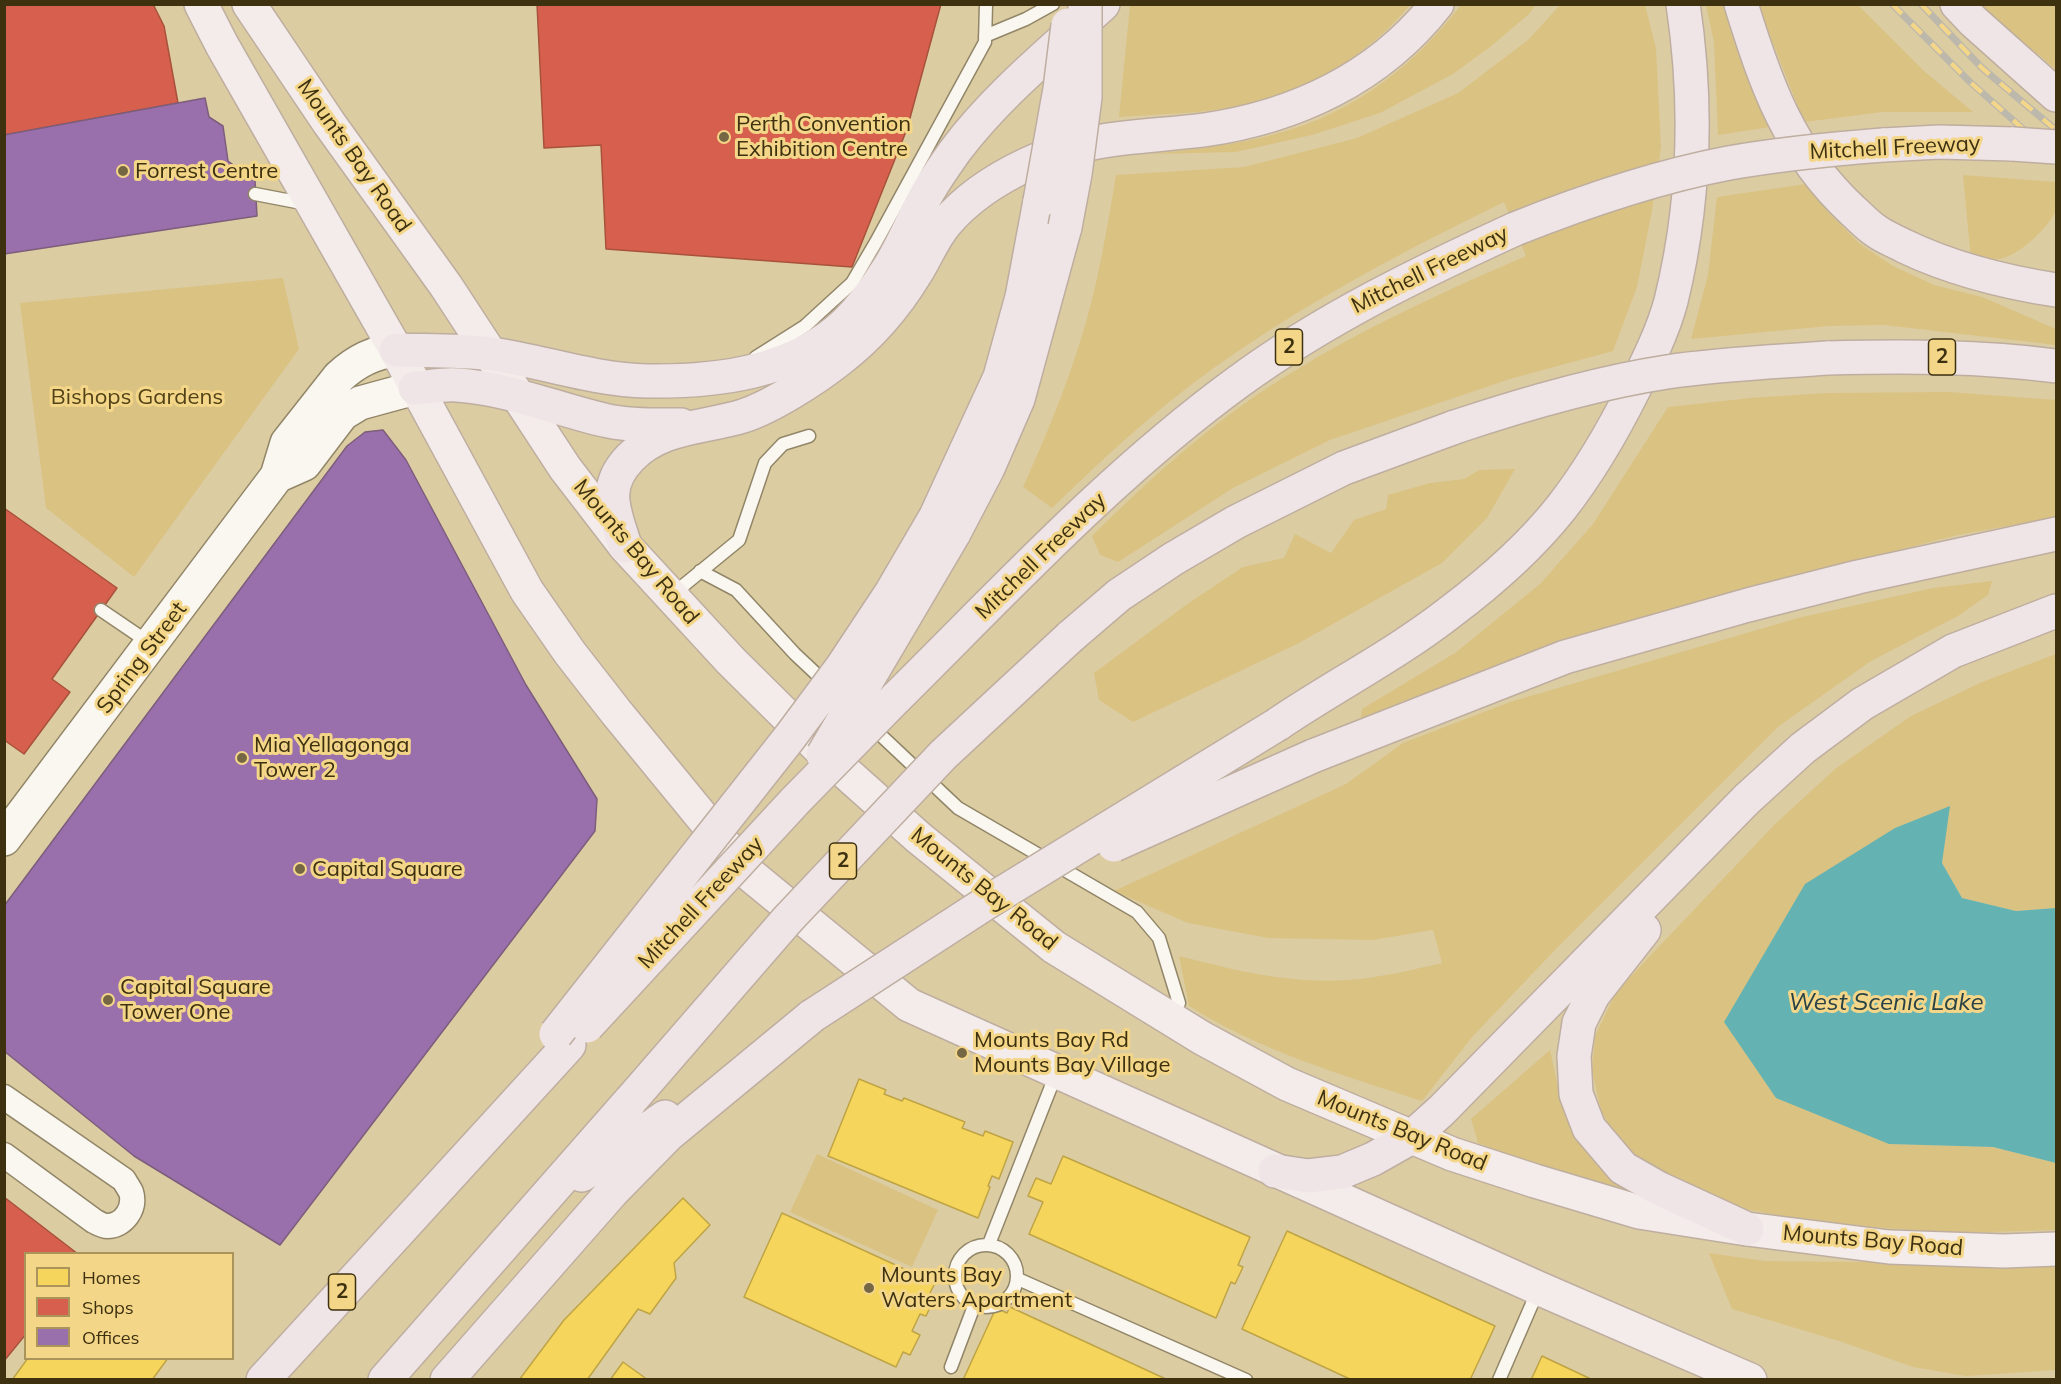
<!DOCTYPE html>
<html>
<head>
<meta charset="utf-8">
<style>
	body { margin:0 }
	#map { position:relative; width:2061px; height:1384px; overflow:hidden; background:#dccca2; font-family:Mulish,sans-serif }
	canvas { display:block }
	.frame { position:absolute; inset:0; border:6px solid #3d3110; pointer-events:none }
	.legend { position:absolute; left:24px; top:1252px; width:210px; height:108px; box-sizing:border-box; background:#f4d689; border:2px solid #ab9459; margin:0; padding:8px 10px; list-style:none; font-size:18px; color:#3d3110 }
	.legend li { display:flex; align-items:center; gap:12px; height:30px }
	.legend b { width:30px; border:2px solid #ab9459 }
</style>
</head>
<body>
<div id="map">
<canvas width="2061" height="1384"></canvas>
<div class="frame"></div>
<ul class="legend">
<li><b style="height:16px;background:#f6d55c"></b>Homes</li>
<li><b style="height:16px;background:#d6604d"></b>Shops</li>
<li><b style="height:16px;background:#9970ab"></b>Offices</li>
</ul>
</div>
<script>
const context = document.querySelector('canvas').getContext('2d');
context.lineJoin = 'round';
function fillPath(path, color) { context.fillStyle = color; context.fill(path, 'evenodd'); }
function strokePath(path, color, width, dash) { context.strokeStyle = color; context.lineWidth = width; context.lineCap = dash ? 'butt' : 'round'; context.setLineDash(dash || []); context.stroke(path); }
function write(font, color, halo, rows, align = 'center') {
  context.font = font + ' Mulish,sans-serif'; context.lineWidth = 6; context.setLineDash([]); context.textBaseline = 'middle'; context.strokeStyle = halo; context.fillStyle = color; for (const [text, x, y, turn = 0] of rows) {
    context.save(); context.translate(x, y); context.rotate((+turn || 0) * Math.PI / 180); context.textAlign = isNaN(turn) ? turn : align; if (halo) context.strokeText(text, 0, 0); context.fillText(text, 0, 0); context.restore();
  }
}
const green = new Path2D(`
	M 1130,5 L 1410,5 C 1367,57 1302,95 1234,107 C 1198,114 1156,114 1119,117 Z
	M 1461,5 L 1536,5 L 1529,14 L 1490,47 L 1453,74 L 1380,113 L 1312,135 L 1236,152 L 1152,154 C 1188,150 1225,146 1260,138 C 1345,119 1409,72 1461,5 Z
	M 1560,5 L 1645,5 L 1656,48 L 1661,147 L 1652,211 L 1637,287 L 1613,351 L 1510,379 L 1330,440 L 1233,488 L 1118,562 L 1100,555 L 1092,536 C 1142,486 1194,439 1251,399 C 1337,340 1431,297 1526,256 L 1504,202 C 1402,252 1303,304 1211,370 C 1154,411 1103,459 1052,508 L 1023,487 C 1044,440 1065,391 1080,342 C 1097,290 1107,229 1116,175 L 1244,167 L 1357,138 L 1458,93 L 1528,40 Z
	M 1706,5 L 1730,5 L 1770,127 L 1718,135 L 1714,42 Z
	M 1758,5 L 1858,5 L 1924,71 L 1973,112 L 1883,112 L 1804,122 Z
	M 1969,5 L 2056,5 L 2056,70 L 2038,54 L 2028,61 Z
	M 1963,175 L 2056,182 L 2056,211 C 2046,229 2024,251 2004,258 C 1994,261 1981,260 1971,260 Z
	M 1806,184 L 1828,212 L 1860,244 L 1893,266 L 1934,285 L 1982,297 L 2056,329 L 2056,345 L 1884,325 L 1829,326 L 1691,339 L 1708,275 L 1717,197 Z
	M 283,278 L 299,349 L 134,577 L 46,508 L 20,303 Z
	M 1949,392 L 2056,400 L 2056,517 L 1958,535 L 1759,585 L 1360,723 L 1362,709 L 1455,653 L 1540,584 L 1593,524 L 1668,407 L 1750,398 L 1825,393 Z
	M 1515,469 L 1487,518 L 1442,563 L 1297,644 L 1133,722 L 1099,700 L 1094,673 L 1186,605 L 1243,567 L 1284,558 L 1295,534 L 1331,553 L 1354,520 L 1386,509 L 1388,495 L 1430,483 L 1464,479 L 1479,470 Z
	M 1992,581 L 1988,595 L 1958,616 L 1871,661 L 1779,726 L 1555,950 L 1473,1036 L 1422,1101 C 1342,1075 1261,1051 1189,1006 L 1179,956 C 1233,970 1291,984 1347,980 C 1379,978 1411,970 1442,963 L 1433,930 L 1373,940 L 1268,938 L 1188,923 L 1114,891 L 1346,784 L 1403,743 L 1510,702 L 1798,618 L 1933,588 Z
	M 2056,654 L 2056,908 L 2016,911 L 1962,898 L 1942,863 L 1949,807 L 1895,828 L 1889,1144 L 1993,1147 L 2056,1163 L 2056,1230 L 1954,1233 L 1824,1224 L 1724,1205 L 1662,1175 L 1619,1142 L 1601,1111 L 1592,1070 L 1595,1036 L 1616,992 L 1775,824 L 1835,769 L 1911,716 L 1982,682 Z
	M 1550,1050 L 1561,1101 L 1640,1192 L 1639,1200 L 1550,1171 L 1478,1143 L 1471,1119 Z
	M 817,1154 L 938,1210 L 912,1267 L 790,1212 Z
	M 1709,1253 L 1765,1261 L 2056,1264 L 2056,1370 L 1966,1376 L 1913,1367 L 1842,1342 L 1732,1309 Z`);
const water = new Path2D(`
	M 1950,806 L 1942,863 L 1962,898 L 2016,911 L 2056,908 L 2056,1163 L 1993,1147 L 1889,1144 L 1776,1098 L 1724,1022 L 1805,884 L 1895,828 Z`);
const homes = new Path2D(`
	M 859,1079 L 886,1090 L 884,1094 L 902,1101 L 904,1098 L 965,1122 L 962,1128 L 983,1136 L 985,1131 L 1013,1142 L 999,1179 L 992,1176 L 988,1186 L 990,1187 L 978,1218 L 828,1156 Z
	M 1063,1156 L 1250,1237 L 1238,1265 L 1243,1267 L 1235,1284 L 1231,1282 L 1216,1318 L 1029,1234 L 1043,1202 L 1028,1196 L 1036,1178 L 1051,1184 Z
	M 683,1198 L 710,1225 L 674,1263 L 676,1278 L 650,1314 L 638,1309 L 587,1380 L 519,1380 L 564,1320 Z
	M 782,1213 L 935,1283 L 928,1297 L 934,1299 L 926,1316 L 920,1314 L 912,1331 L 920,1335 L 910,1355 L 903,1352 L 896,1367 L 744,1297 Z
	M 1287,1231 L 1495,1326 L 1470,1380 L 1352,1380 L 1242,1329 Z
	M 1010,1307 L 1168,1380 L 963,1380 L 996,1308 L 1007,1313 Z
	M 1542,1356 L 1593,1380 L 1531,1380 Z
	M 28,1358 L 168,1358 L 152,1380 L 12,1380 Z
	M 623,1362 L 648,1380 L 610,1380 Z`);
const shops = new Path2D(`
	M 4,4 L 153,4 L 164,26 L 178,103 L 4,135 Z
	M 537,4 L 941,4 L 907,129 L 852,267 L 606,249 L 601,145 L 544,148 Z
	M315 524a49 49 0 1 1 98 0a49 49 0 1 1-98 0Z
	M 4,508 L 117,588 L 52,679 L 70,692 L 24,754 L 4,740 Z
	M 244,638 L 257,638 L 282,646 L 334,688 L 345,700 L 353,713 L 354,728 L 352,751 L 341,776 L 329,795 L 281,851 L 268,862 L 254,867 L 241,868 L 230,864 L 147,798 L 134,779 L 132,765 L 139,744 L 165,699 L 195,666 L 227,645 Z
	M 113,903 L 142,903 L 169,914 L 191,932 L 205,958 L 222,1062 L 218,1085 L 207,1106 L 191,1122 L 169,1131 L 146,1134 L 124,1129 L 110,1122 L 94,1101 L 88,1086 L 67,1061 L 56,1055 L 31,1052 L 14,1047 L 4,1042 L 4,925 L 11,920 L 33,914 Z
	M 4,1197 L 78,1254 L 26,1254 L 26,1334 L 4,1361 Z`);
const offices = new Path2D(`
	M 205,98 L 209,117 L 223,126 L 228,161 L 255,181 L 257,216 L 4,254 L 4,135 Z
	M 383,430 L 406,460 L 526,685 L 597,799 L 595,831 L 280,1245 L 134,1156 L 4,1051 L 4,906 L 347,446 L 365,432 Z`);
const lane = new Path2D(`
	M 985,36 L 1026,19 L 1053,4
	M 255,194 L 307,204
	M 756,357 L 805,326 L 852,283 L 876,242 L 985,42 L 986,4
	M 700,571 L 736,590 L 795,654 L 828,685
	M 673,594 L 739,540 L 765,463 L 783,444 L 809,436
	M 101,610 L 151,644
	M 871,726 L 958,808 L 1137,912 L 1159,938 L 1179,1003 L 1171,1017
	M 989,1244 L 1056,1074
	M955 1276a31 31 0 1 1 62 0a31 31 0 1 1-62 0Z
	M 1018,1279 L 1246,1380
	M 951,1367 L 974,1306
	M 1499,1380 L 1538,1290`);
const street = new Path2D(`
	M 4,1097 L 124,1180 C 126,1184 129,1188 131,1192 C 136,1208 124,1226 107,1226 C 103,1226 98,1223 94,1221 L 4,1155`);
const secondary = new Path2D(`
	M 277,476 L 304,464 L 342,414 L 360,403 L 415,388
	M 4,839 L 277,476 L 287,443 L 339,377 C 355,362 374,352 396,350`);
const primary = new Path2D(`
	M 201,4 L 222,45 L 396,350 L 527,591 L 570,653 L 616,712 L 748,873 L 909,1005 L 1538,1288 L 1750,1380
	M 249,4 L 329,123 L 446,286 L 565,468 L 625,546 L 731,661 L 826,755 L 919,838 L 1054,947 L 1202,1038 L 1287,1084 L 1452,1154 L 1535,1181 L 1639,1212 L 1747,1229 L 1889,1247 L 2004,1251 L 2056,1249`);
const highway = new Path2D(`
	M 1741,4 C 1766,85 1789,151 1852,210 C 1860,217 1867,225 1876,231 C 1884,237 1895,241 1904,246 C 1952,269 2004,282 2056,290
	M 1957,4 L 1973,21 L 2056,95
	M 1883,145 L 1939,142 L 2013,144
	M 396,350 C 427,351 460,350 491,354 C 543,361 593,380 647,381 C 716,382 794,373 846,323 C 862,307 876,288 888,269 C 901,249 910,226 921,205 C 930,186 943,168 955,151 C 996,96 1052,51 1103,4
	M 1827,358 C 1904,356 1980,356 2056,366
	M 415,388 C 429,387 443,384 457,385 C 508,388 558,410 608,421 C 632,426 657,425 681,425
	M 936,516 L 1000,377 L 1022,297 L 1040,201
	M 954,533 L 988,468 L 1018,399 L 1065,227
	M 625,546 C 615,512 601,488 630,458 C 660,426 704,428 743,416 C 771,407 815,379 839,360 C 869,337 896,306 916,273 C 926,257 934,237 946,223 C 968,197 998,178 1028,164 C 1089,135 1140,138 1204,130 C 1295,117 1379,78 1437,4
	M 1070,637 L 1119,595 L 1173,559 L 1236,522 L 1344,468 L 1455,427
	M 895,699 C 1005,590 1112,474 1238,382 C 1324,319 1419,273 1515,229
	M 1278,724 C 1334,686 1395,655 1449,613 C 1489,583 1530,547 1561,508 C 1590,471 1613,431 1634,389 C 1648,361 1663,331 1671,301 C 1695,203 1698,104 1683,4
	M 1313,756 L 1565,657 L 1748,605 L 1858,577 L 2056,534
	M 1644,930 L 1593,995 L 1579,1023 L 1574,1056 L 1576,1094 L 1589,1128 L 1623,1168 L 1658,1188 L 1747,1229
	M 1275,1171 L 1308,1176 L 1342,1172 L 1373,1159 L 1412,1137 L 1442,1110 L 1747,799 L 1803,748 L 1862,704 L 1953,651 L 2056,611
	M 582,1175 L 665,1117
	M 263,1380 L 569,1045
	M 385,1380 L 631,1100
	M 447,1380 L 612,1192 L 669,1134 L 812,1016`);
const rail = new Path2D(`
	M 1892,4 L 1970,82 L 2056,158
	M 1921,4 L 1982,68 L 2056,130`);
const highwayBridge = new Path2D(`
	M 2013,144 L 2056,147
	M 1040,201 L 1060,89 L 1068,25
	M 1065,227 L 1075,174 L 1085,97 L 1085,4
	M 1515,229 C 1585,201 1655,177 1729,163 C 1780,154 1832,149 1883,145
	M 1455,427 C 1524,404 1595,383 1667,372 C 1720,364 1774,362 1827,358
	M 823,755 L 954,533
	M 1114,845 L 1313,756
	M 812,1016 L 986,903 L 1278,724
	M 587,1026 L 796,800 L 895,699
	M 556,1034 L 790,737 L 842,667 L 891,593 L 936,516
	M 631,1100 L 788,919 L 943,755 L 1070,637`);
const markers = [
	[724,137,6,"#756743"],
	[123,171,6,"#756743"],
	[242,758,6,"#756743"],
	[300,869,6,"#756743"],
	[108,1000,6,"#756743"],
	[962,1053,6,"#756743"],
	[869,1288,6,"#756743"]
];
const shields = [
	[1289,347,27],
	[1942,357,27],
	[843,861,27],
	[342,1292,27]
];
const shieldNames = [
	["2",1289,347],
	["2",1942,357],
	["2",843,861],
	["2",342,1292]
];
const poiNames = [
	["Perth Convention",736,124],
	["Exhibition Centre",736,149],
	["Forrest Centre",135,171],
	["Mia Yellagonga",254,745],
	["Tower 2",254,770],
	["Capital Square",312,869],
	["Capital Square",120,987],
	["Tower One",120,1012],
	["Mounts Bay Rd",974,1040],
	["Mounts Bay Village",974,1065],
	["Mounts Bay",881,1275],
	["Waters Apartment",881,1300]
];
const streetNames = [
	["Mitchell Freeway",1895,148,-3],
	["Mounts Bay Road",354,156,55],
	["Mitchell Freeway",1430,270,-26],
	["Mounts Bay Road",636,552,50],
	["Mitchell Freeway",1041,556,-44],
	["Spring Street",142,658,-53],
	["Mounts Bay Road",984,889,39],
	["Mitchell Freeway",701,903,-47],
	["Mounts Bay Road",1402,1131,22],
	["Mounts Bay Road",1873,1241,5]
];
const parkNames = [
	["Bishops Gardens",137,397]
];
const waterNames = [
	["West Scenic Lake",1886,1003]
];
fillPath(green, '#dac283');
fillPath(water, '#64b3b2');
fillPath(homes, '#f6d55c');
strokePath(homes, '#bea445', 1.5);
fillPath(shops, '#d6604d');
strokePath(shops, '#a8523b', 1.5);
fillPath(offices, '#9970ab');
strokePath(offices, '#7d5d7c', 1.5);
strokePath(lane, '#928668', 15);
strokePath(street, '#928668', 27);
strokePath(secondary, '#928668', 36);
strokePath(primary, '#beaea0', 36);
strokePath(highway, '#beaea0', 36);
strokePath(lane, '#faf7f1', 12);
strokePath(street, '#faf7f1', 24);
strokePath(secondary, '#faf7f1', 33);
strokePath(primary, '#f4ecea', 33);
strokePath(highway, '#f0e5e6', 33);
strokePath(rail, '#bdb8ac', 7);
strokePath(rail, '#f4d689', 4.5, [14]);
strokePath(highwayBridge, '#beaea0', 36, []);
strokePath(highwayBridge, '#f0e5e6', 33);
for (const [x, y, r, color] of markers) { const dot = new Path2D(); dot.arc(x, y, r, 0, 2 * Math.PI); context.fillStyle = color; context.fill(dot); strokePath(dot, '#f4d689', 2); }
for (const [x, y, w] of shields) { const box = new Path2D(); box.roundRect(x - w / 2, y - 18, w, 36, 4.5); context.fillStyle = '#f4d689'; context.fill(box); strokePath(box, '#3d3110', 1.5); }
write('bold 21px', '#3d3110', null, shieldNames);
write('22px', '#3d3110', '#f4d689', poiNames, 'left');
write('22px', '#3d3110', '#f4d689', streetNames);
write('22px', '#524217', '#f4d689', parkNames);
write('italic 24px', '#284246', '#f4d689', waterNames);
</script>
</body>
</html>
